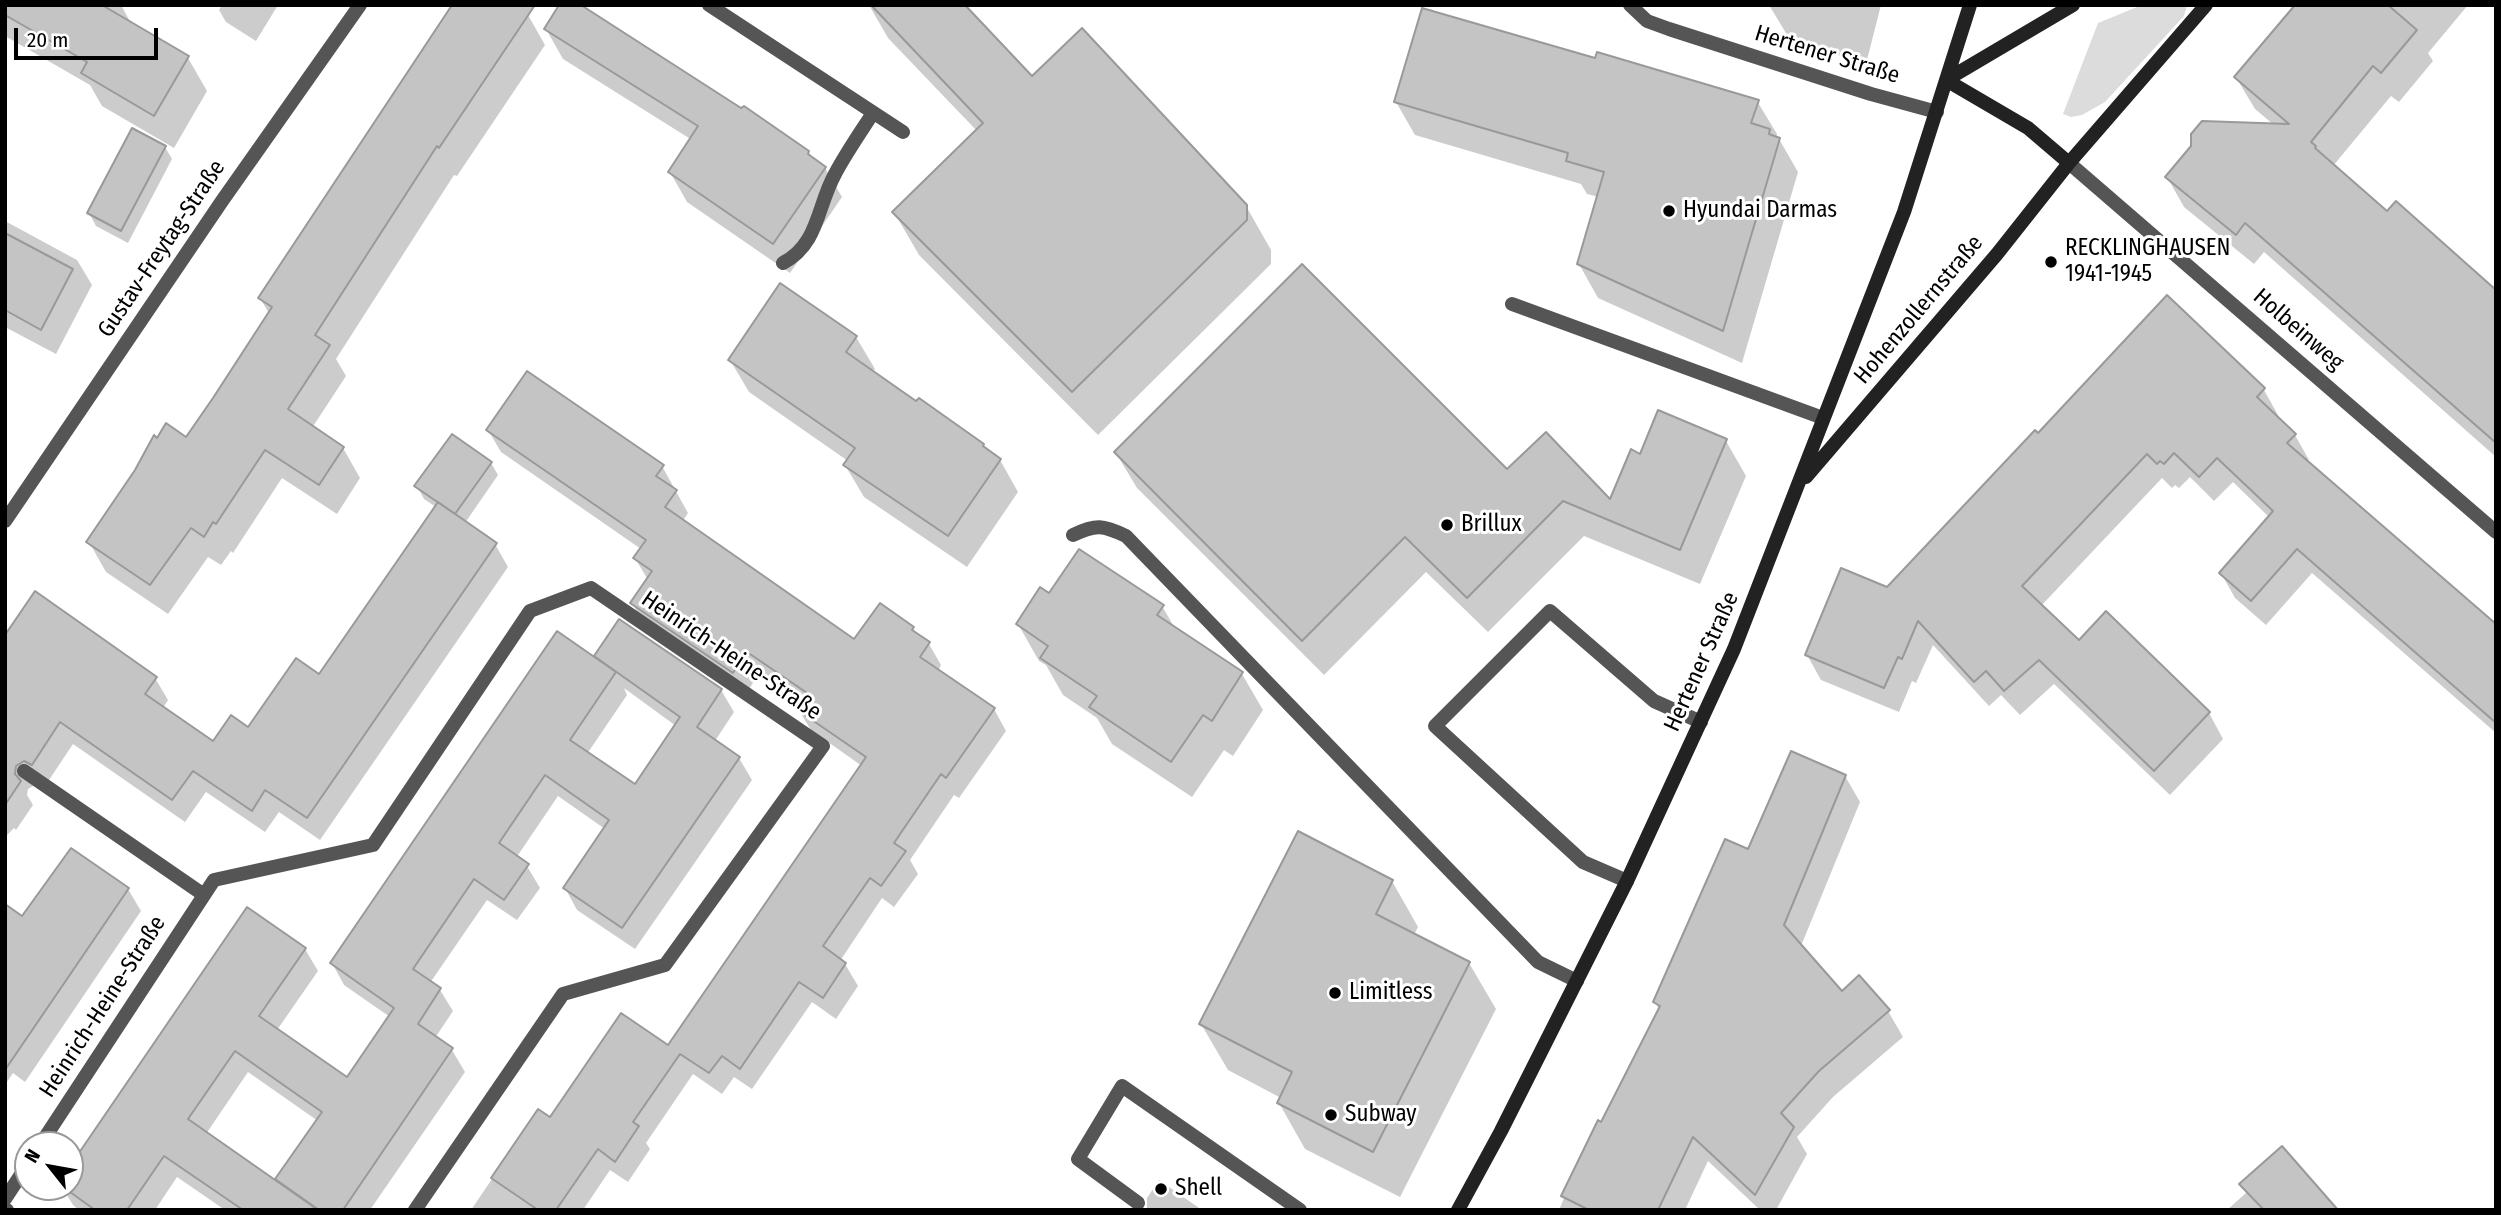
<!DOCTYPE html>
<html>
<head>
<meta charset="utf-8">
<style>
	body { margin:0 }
	#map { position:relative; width:2501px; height:1215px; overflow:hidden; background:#fff; font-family:"Fira Sans Condensed",sans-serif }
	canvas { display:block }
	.frame { position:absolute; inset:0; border:7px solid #000; pointer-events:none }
	.north { position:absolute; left:14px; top:1131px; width:70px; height:70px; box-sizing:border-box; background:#fff; border:2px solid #999; border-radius:50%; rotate:301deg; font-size:19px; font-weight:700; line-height:28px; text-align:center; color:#000 }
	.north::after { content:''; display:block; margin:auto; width:24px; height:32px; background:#000; clip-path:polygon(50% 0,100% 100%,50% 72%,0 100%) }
	.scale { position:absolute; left:14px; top:28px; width:144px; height:32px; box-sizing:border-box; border:4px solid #000; border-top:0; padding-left:9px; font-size:21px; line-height:24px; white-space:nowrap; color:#000; -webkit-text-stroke:5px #fff; paint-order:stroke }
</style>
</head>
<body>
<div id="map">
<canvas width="2501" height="1215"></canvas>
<div class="frame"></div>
<div class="north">N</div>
<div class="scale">20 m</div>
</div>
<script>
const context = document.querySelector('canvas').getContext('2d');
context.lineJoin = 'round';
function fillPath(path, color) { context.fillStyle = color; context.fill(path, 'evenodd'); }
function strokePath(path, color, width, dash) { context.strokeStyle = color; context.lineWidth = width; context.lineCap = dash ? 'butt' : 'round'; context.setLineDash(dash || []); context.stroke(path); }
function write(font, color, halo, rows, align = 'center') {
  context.font = font + ' "Fira Sans Condensed",sans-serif'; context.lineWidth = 6; context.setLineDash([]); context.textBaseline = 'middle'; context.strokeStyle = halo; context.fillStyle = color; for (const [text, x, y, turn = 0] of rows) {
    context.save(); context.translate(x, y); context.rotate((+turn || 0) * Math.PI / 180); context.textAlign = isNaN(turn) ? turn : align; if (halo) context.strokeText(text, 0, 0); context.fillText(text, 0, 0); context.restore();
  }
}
const green = new Path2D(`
	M 2142,5 L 2187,5 L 2184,16 L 2105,102 L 2082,115 L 2071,117 L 2063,114 L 2098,23 Z`);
const shadow = new Path2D(`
	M 5,5 L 121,5 L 132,25 L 188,58 L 207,91 L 174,148 L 102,106 L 90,85 L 5,36 Z
	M 222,5 L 278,5 L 256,41 L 226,22 L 219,10 Z
	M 869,5 L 962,5 L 1032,78 L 1246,206 L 1271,250 L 1271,264 L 1098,435 L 919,255 L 894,212 L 977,131 L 888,38 Z
	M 1769,5 L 1881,5 L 1867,60 L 1850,55 L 1849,58 L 1792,43 Z
	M 2298,5 L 2468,5 L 2428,53 L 2433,61 L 2399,102 L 2391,96 L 2333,166 L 2387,214 L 2496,292 L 2496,457 L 2264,252 L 2254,264 L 2184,207 L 2167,177 L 2274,125 L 2255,109 L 2237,79 Z
	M 528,15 L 545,45 L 457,176 L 454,175 L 336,359 L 346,376 L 312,428 L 343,448 L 360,478 L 337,514 L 282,478 L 233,553 L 231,551 L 221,565 L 208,557 L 168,614 L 106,572 L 89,542 L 158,440 L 187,439 L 270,315 L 260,298 Z
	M 546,29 L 808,153 L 812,159 L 825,168 L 842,197 L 790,273 L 687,202 L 670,172 L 692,140 L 563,59 Z
	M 1648,75 L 1757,101 L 1777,134 L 1776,138 L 1779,139 L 1798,172 L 1742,363 L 1598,298 L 1579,264 L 1599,197 L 1587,194 L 1581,184 L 1415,135 L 1396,102 Z
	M 165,147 L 172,159 L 128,243 L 96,226 L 89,213 Z
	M 5,221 L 77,260 L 92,285 L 56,354 L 5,327 Z
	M 2167,298 L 2264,390 L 2278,415 L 2276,417 L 2295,435 L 2309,460 L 2307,462 L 2496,626 L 2496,733 L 2312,573 L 2266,625 L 2235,598 L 2221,573 L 2269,517 L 2233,482 L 2214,501 L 2190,477 L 2179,488 L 2175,485 L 2172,488 L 2162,478 L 2041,606 L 2079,642 L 2106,614 L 2209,713 L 2223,739 L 2170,795 L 2054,684 L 2020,715 L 2001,695 L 1989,706 L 1933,645 L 1916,683 L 1912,681 L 1899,712 L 1821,680 L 1807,655 L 1887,589 L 2038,436 Z
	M 856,337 L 875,369 L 872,372 L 983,445 L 987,451 L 1000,460 L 1018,492 L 967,567 L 864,497 L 845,465 L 848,461 L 749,392 L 730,360 Z
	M 488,430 L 662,466 L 688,513 L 682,522 L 855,642 L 913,628 L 917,636 L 929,644 L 941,665 L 938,671 L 994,709 L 1006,731 L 959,798 L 954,795 L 910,860 L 918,874 L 894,907 L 882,898 L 840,961 L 845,964 L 858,986 L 836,1019 L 812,1002 L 752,1089 L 734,1077 L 722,1094 L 693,1074 L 646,1143 L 650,1149 L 628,1182 L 610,1170 L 583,1210 L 471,1210 L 538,1111 L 550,1120 L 669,1048 L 862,766 L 811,730 L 798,709 L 803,702 L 759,673 L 746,694 L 645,625 L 632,603 L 648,580 L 635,558 L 641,549 L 501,452 Z
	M 1726,441 L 1746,476 L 1700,584 L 1584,536 L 1488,632 L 1426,572 L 1324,675 L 1137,488 L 1116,453 L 1507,472 L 1611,502 L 1641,456 Z
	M 491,463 L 498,475 L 465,523 L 495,544 L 508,567 L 320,840 L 279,812 L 265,832 L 206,792 L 185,822 L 73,744 L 45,786 L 38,783 L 28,789 L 27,795 L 33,805 L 16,830 L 14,828 L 5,837 L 5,638 L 155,678 L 168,700 L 163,708 L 213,743 L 249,730 L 319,677 L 436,507 L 424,499 L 417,486 Z
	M 1049,596 L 1162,606 L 1176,630 L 1242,674 L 1263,710 L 1233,756 L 1224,750 L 1192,797 L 1112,744 L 1097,718 L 1063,695 L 1046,665 L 1039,661 L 1018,624 Z
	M 596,656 L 721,690 L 734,712 L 715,741 L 739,758 L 752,780 L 635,949 L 577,910 L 565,888 L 605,829 L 558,796 L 516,858 L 527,866 L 540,888 L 517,920 L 487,900 L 430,983 L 440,990 L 453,1011 L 435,1038 L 452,1050 L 465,1072 L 370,1210 L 225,1210 L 177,1177 L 155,1210 L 79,1210 L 73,1205 L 62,1187 L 70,1187 L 70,1169 L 305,949 L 318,971 L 277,1030 L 348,1079 L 390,1017 L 344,985 L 332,963 L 600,663 ZM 624,688 L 676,726 L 635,786 L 587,754 L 627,695 ZM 248,1072 L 318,1121 L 275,1182 L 206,1134 Z
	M 1845,776 L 1860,802 L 1801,946 L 1842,993 L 1888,1011 L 1903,1037 L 1833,1097 L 1797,1137 L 1807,1154 L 1776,1210 L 1760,1210 L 1708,1161 L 1685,1210 L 1559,1210 L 1564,1198 L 1563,1196 L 1660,1011 L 1655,1002 L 1748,851 Z
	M 1392,881 L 1418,927 L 1414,935 L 1469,963 L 1496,1009 L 1400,1197 L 1305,1149 L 1279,1103 L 1281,1098 L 1228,1070 L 1201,1024 Z
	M 128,889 L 141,911 L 25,1082 L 13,1073 L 5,1085 L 5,906 L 23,918 Z
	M 1159,1180 L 1202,1210 L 1147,1210 L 1147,1198 Z
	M 2242,1184 L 2336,1210 L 2227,1210 L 2246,1193 Z`);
const building = new Path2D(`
	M 5,5 L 102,5 L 189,56 L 154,116 L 81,73 L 87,62 L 5,15 Z
	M 452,5 L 535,5 L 439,148 L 437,146 L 315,335 L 330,345 L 288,409 L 344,447 L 319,485 L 265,450 L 216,524 L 213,522 L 204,537 L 191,528 L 150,585 L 86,542 L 135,470 L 154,435 L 157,438 L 166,423 L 186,437 L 213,398 L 272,307 L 258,298 Z
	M 559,5 L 581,5 L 741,108 L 744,106 L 809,151 L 808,154 L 826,167 L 773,244 L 668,172 L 698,126 L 544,29 Z
	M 871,5 L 965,5 L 1032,76 L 1082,28 L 1247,205 L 1247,220 L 1072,392 L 892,212 L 983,123 Z
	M 2295,5 L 2388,5 L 2417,30 L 2381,73 L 2373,66 L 2311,142 L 2316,146 L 2315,148 L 2387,211 L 2396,201 L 2496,290 L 2496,443 L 2245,223 L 2236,235 L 2165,177 L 2191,146 L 2191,134 L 2202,121 L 2289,124 L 2234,77 Z
	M 1422,8 L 1595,58 L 1597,52 L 1759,100 L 1751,123 L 1770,129 L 1769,134 L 1780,138 L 1723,331 L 1577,264 L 1604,172 L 1566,161 L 1568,153 L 1394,102 Z
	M 132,128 L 166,146 L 121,231 L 87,213 Z
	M 5,233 L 73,269 L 41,330 L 5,310 Z
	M 1302,264 L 1507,469 L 1546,432 L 1610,499 L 1631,449 L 1640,454 L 1658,410 L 1727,439 L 1680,550 L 1563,501 L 1467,598 L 1405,537 L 1302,641 L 1114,452 Z
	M 780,283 L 857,336 L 846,352 L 916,401 L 919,398 L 984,444 L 983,446 L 1001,459 L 948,536 L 843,465 L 855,448 L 728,360 Z
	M 2167,295 L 2265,388 L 2257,397 L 2296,434 L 2287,443 L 2496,624 L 2496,723 L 2297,549 L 2251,601 L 2219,573 L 2273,511 L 2217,458 L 2199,477 L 2174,453 L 2164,464 L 2160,461 L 2157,464 L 2147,454 L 2022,586 L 2079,640 L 2106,611 L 2210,712 L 2154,771 L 2039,660 L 2004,691 L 1986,671 L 1974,682 L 1918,621 L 1902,659 L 1898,657 L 1884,688 L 1805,655 L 1841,568 L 1887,587 L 2035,430 L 2038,433 Z
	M 527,371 L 664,465 L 656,476 L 677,490 L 665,507 L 854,639 L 880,603 L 914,627 L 912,630 L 930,642 L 920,657 L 995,708 L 946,778 L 941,774 L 894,843 L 906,851 L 881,886 L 870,878 L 823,946 L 846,963 L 823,998 L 799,982 L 740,1069 L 722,1056 L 709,1073 L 680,1054 L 633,1122 L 639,1126 L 615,1162 L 598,1149 L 556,1210 L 538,1210 L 491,1178 L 538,1109 L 550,1117 L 621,1013 L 668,1045 L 866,757 L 796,709 L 807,693 L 747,652 L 733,673 L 630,603 L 652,571 L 633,558 L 646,540 L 486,430 Z
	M 452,434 L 492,462 L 455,514 L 414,486 Z
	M 438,502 L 497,543 L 307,818 L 265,790 L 252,811 L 193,771 L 172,800 L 60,722 L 32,765 L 24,761 L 16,766 L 15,774 L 21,781 L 5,805 L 5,635 L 35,591 L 157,677 L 145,694 L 213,741 L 231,715 L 248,727 L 296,658 L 319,674 Z
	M 1079,549 L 1164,605 L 1157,615 L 1243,672 L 1212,721 L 1203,715 L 1171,762 L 1089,707 L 1097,696 L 1040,658 L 1048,646 L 1016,624 L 1040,587 L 1049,593 Z
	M 619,619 L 722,689 L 697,727 L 740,757 L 622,928 L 563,888 L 609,820 L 545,775 L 499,843 L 529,864 L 504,900 L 474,879 L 413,969 L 441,988 L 418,1024 L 453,1048 L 343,1210 L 319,1210 L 275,1179 L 322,1112 L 235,1051 L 188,1119 L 318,1210 L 243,1210 L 164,1156 L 127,1210 L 95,1210 L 63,1187 L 70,1187 L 70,1166 L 247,907 L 306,948 L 259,1016 L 347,1077 L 394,1008 L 330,963 L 557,631 L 616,672 L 570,740 L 635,784 L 680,717 L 594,656 Z
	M 1791,751 L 1846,775 L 1784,925 L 1842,991 L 1859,975 L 1890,1010 L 1819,1071 L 1781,1113 L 1794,1127 L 1755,1195 L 1693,1137 L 1658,1210 L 1589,1210 L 1561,1196 L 1598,1120 L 1601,1122 L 1660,1006 L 1653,1002 L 1725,839 L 1748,849 Z
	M 1298,831 L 1393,880 L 1376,914 L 1470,962 L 1373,1152 L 1277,1103 L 1292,1072 L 1199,1024 Z
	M 71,848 L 129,888 L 5,1070 L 5,904 L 22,916 Z
	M 2282,1146 L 2338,1210 L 2264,1210 L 2239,1184 Z`);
const service = new Path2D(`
	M 783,263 C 819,244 817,206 835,174 C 846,153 860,133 873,113
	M 1512,304 L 1823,418
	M 1073,535 C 1096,524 1103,525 1126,536 L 1538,962 L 1577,981
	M 1627,881 L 1583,862 L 1435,726 L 1550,611 L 1654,701 L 1701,722
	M 1138,1203 L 1078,1159 L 1122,1086 L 1300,1210`);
const minor = new Path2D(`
	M 709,5 L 903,132
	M 1630,5 L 1647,21 L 1669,29 L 1871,94 L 1937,112
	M 2069,163 L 2496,532
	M 5,521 L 222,201 L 360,5
	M 24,771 L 204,895
	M 40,1145 L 214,880 L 373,845 L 530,611 L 591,588 L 823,746 L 665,965 L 563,994 L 415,1210
	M 5,1199 L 28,1164
	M 5,1209 L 7,1210`);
const secondary = new Path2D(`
	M 1946,80 L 2028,128 L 2069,163
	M 1946,80 L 2073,5
	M 1806,477 L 1997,254 L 2069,163 L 2206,5
	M 1458,1210 L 1501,1131 L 1627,881 L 1734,649 L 1904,212 L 1970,5`);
const markers = [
	[1669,211,7,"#000"],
	[2051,262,7,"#000"],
	[1447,525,7,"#000"],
	[1335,993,7,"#000"],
	[1331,1115,7,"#000"],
	[1161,1189,7,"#000"]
];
const streetNames = [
	["Hertener Straße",1827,55,17],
	["Gustav-Freytag-Straße",162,249,-56],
	["Hohenzollernstraße",1919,310,-50],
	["Holbeinweg",2298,330,41],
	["Heinrich-Heine-Straße",731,656,34],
	["Hertener Straße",1702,662,-66],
	["Heinrich-Heine-Straße",103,1007,-57]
];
const poiNames = [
	["Hyundai Darmas",1683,211],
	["RECKLINGHAUSEN",2065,249],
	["1941-1945",2065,275],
	["Brillux",1461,525],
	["Limitless",1349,993],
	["Subway",1345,1115],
	["Shell",1175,1189]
];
fillPath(green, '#dcdcdc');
fillPath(shadow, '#0003');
fillPath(building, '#c4c4c4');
strokePath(building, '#999', 2);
strokePath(service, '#555', 14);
strokePath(minor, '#555', 14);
strokePath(secondary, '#222', 14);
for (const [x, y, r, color] of markers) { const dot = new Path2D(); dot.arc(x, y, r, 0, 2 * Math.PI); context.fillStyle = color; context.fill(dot); strokePath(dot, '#fff', 2.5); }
write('23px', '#000', '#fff', streetNames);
write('23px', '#000', '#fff', poiNames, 'left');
</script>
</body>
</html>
